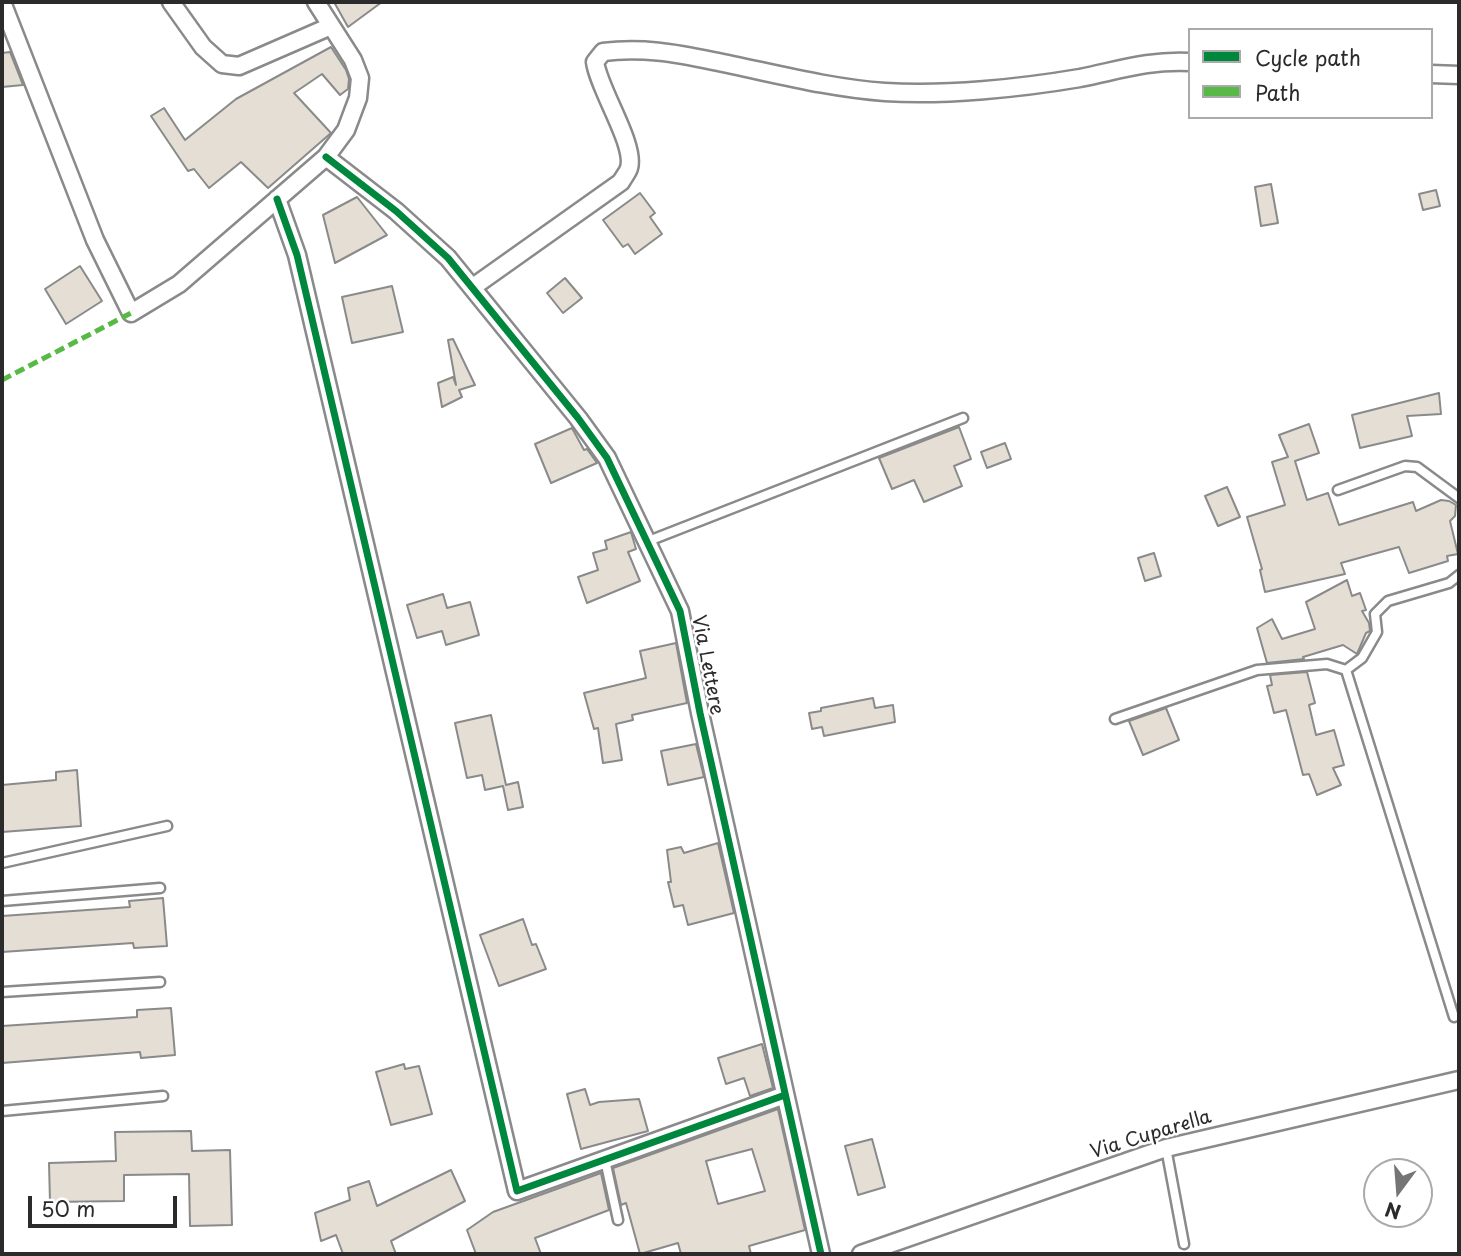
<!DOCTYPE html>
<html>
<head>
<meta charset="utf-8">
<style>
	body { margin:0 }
	#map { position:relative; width:1461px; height:1256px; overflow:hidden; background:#fff; font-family:"Playpen Sans",sans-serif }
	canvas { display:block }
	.frame { position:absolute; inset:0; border:4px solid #2b2b2b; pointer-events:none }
	.legend { position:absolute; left:1188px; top:28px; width:245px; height:91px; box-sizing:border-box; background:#fff; border:2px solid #aaa; margin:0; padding:9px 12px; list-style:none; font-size:21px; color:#2b2b2b }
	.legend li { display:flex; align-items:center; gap:14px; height:35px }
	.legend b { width:35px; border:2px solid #aaa }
	.north { position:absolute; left:1363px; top:1158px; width:70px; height:70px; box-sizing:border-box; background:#fff; border:2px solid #aaa; border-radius:50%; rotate:196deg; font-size:19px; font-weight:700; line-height:28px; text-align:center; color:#2b2b2b }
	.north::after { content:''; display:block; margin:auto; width:24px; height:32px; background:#757575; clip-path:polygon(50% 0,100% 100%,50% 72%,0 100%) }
	.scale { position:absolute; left:28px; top:1196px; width:149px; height:32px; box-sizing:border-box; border:4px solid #2b2b2b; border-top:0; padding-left:9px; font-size:21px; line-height:24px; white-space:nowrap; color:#2b2b2b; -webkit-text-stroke:5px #fff; paint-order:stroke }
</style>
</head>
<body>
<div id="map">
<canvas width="1461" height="1256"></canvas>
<div class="frame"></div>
<ul class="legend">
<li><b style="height:9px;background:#00873e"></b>Cycle path</li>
<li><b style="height:9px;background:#58b947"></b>Path</li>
</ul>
<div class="north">N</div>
<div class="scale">50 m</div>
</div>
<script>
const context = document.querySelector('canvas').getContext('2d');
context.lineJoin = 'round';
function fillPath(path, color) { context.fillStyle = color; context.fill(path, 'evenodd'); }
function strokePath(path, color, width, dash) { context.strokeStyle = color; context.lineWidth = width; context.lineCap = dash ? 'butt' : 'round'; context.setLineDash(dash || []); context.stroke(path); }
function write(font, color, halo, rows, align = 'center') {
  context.font = font + ' "Playpen Sans",sans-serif'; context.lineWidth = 5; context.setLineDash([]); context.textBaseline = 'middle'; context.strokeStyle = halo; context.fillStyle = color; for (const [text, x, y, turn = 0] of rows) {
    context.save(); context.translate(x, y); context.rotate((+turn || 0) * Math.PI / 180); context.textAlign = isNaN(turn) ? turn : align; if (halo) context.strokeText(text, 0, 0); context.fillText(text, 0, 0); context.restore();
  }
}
const building = new Path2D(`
	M 334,2 L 382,2 L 348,27 Z
	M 331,47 L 346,70 L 349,79 L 348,89 L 340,95 L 322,74 L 294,93 L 331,133 L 268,188 L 241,162 L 209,188 L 194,169 L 188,171 L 151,116 L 164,108 L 185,140 L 236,99 Z
	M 10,52 L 23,85 L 2,87 L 2,53 Z
	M 1271,184 L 1278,223 L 1261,226 L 1255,187 Z
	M 1436,190 L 1440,206 L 1423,210 L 1419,194 Z
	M 640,193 L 655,213 L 650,217 L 662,234 L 635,254 L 628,244 L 623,247 L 603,220 Z
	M 357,197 L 387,235 L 335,263 L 323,215 Z
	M 80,266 L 102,301 L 66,324 L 45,289 Z
	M 565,278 L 582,298 L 563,313 L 547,293 Z
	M 392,286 L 403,332 L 352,343 L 342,297 Z
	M 453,339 L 475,385 L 459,390 L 462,397 L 442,407 L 438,383 L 453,377 L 456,385 L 448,340 Z
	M 1439,393 L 1441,414 L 1407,416 L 1412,436 L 1360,448 L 1352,415 Z
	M 1309,424 L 1319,453 L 1295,461 L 1307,500 L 1328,493 L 1339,525 L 1413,502 L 1416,511 L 1441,500 L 1449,501 L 1456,505 L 1455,516 L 1450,521 L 1458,554 L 1447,556 L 1448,561 L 1409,573 L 1399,547 L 1341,563 L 1345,574 L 1265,592 L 1260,570 L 1262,569 L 1247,517 L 1285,505 L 1272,462 L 1288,457 L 1279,435 Z
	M 959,427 L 971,459 L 954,466 L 962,486 L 924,502 L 914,480 L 892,489 L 879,458 Z
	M 572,428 L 584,450 L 587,449 L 597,463 L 551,483 L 535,444 Z
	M 1005,443 L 1011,459 L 987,468 L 981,452 Z
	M 1227,487 L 1240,517 L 1218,526 L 1205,496 Z
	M 631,532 L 636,549 L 628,552 L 640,581 L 587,603 L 578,577 L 598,570 L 593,553 L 607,549 L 605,541 Z
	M 1154,553 L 1161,576 L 1145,581 L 1138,558 Z
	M 1347,580 L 1352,596 L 1360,593 L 1366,610 L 1362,611 L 1369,623 L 1370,631 L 1366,633 L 1357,654 L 1343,645 L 1303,657 L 1304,659 L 1267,663 L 1257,628 L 1272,619 L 1282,639 L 1315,629 L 1306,602 Z
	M 443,594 L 447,608 L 470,602 L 479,635 L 446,645 L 442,631 L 417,638 L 407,605 Z
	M 676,643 L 687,703 L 632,715 L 633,720 L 616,724 L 622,760 L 603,763 L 598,728 L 594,729 L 584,693 L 646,678 L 640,651 Z
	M 1307,672 L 1315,703 L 1309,705 L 1316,735 L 1334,730 L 1344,765 L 1333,768 L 1341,785 L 1317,795 L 1309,774 L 1303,775 L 1286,710 L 1274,713 L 1267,686 L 1272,685 L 1270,675 Z
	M 873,698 L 875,708 L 893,705 L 895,722 L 824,736 L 822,727 L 812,729 L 809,713 L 821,711 L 821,708 Z
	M 1166,708 L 1179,740 L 1143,755 L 1129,721 Z
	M 491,715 L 506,785 L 518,782 L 523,807 L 508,810 L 503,786 L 485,790 L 482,775 L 467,778 L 455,723 Z
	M 696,744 L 704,777 L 668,785 L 661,751 Z
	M 77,770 L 81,826 L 2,832 L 2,785 L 56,780 L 56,772 Z
	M 718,843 L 734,913 L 688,925 L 683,905 L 674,907 L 668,882 L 671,882 L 667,850 L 681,847 L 684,853 Z
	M 163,898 L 167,946 L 134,948 L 133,943 L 2,952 L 2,916 L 130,907 L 129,901 Z
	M 523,919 L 532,945 L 536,944 L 546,969 L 499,986 L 480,935 Z
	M 171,1008 L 175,1055 L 141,1058 L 140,1052 L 2,1063 L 2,1026 L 137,1017 L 137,1010 Z
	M 762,1044 L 773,1088 L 750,1096 L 744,1078 L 726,1084 L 718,1058 Z
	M 404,1064 L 405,1069 L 419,1066 L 432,1114 L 391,1125 L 376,1072 Z
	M 585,1089 L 590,1105 L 599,1102 L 639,1099 L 648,1131 L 581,1149 L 567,1094 Z
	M 778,1109 L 805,1230 L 749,1246 L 751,1254 L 681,1254 L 678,1243 L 640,1254 L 626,1203 L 621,1205 L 613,1168 ZM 752,1149 L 765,1191 L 718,1204 L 706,1161 Z
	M 191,1131 L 192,1151 L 230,1150 L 232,1225 L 190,1226 L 189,1174 L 124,1175 L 124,1201 L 50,1202 L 49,1163 L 116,1161 L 115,1132 Z
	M 872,1139 L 885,1187 L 858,1195 L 845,1146 Z
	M 451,1170 L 465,1201 L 391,1241 L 396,1254 L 343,1254 L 336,1235 L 321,1241 L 315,1213 L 350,1200 L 348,1188 L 369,1181 L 377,1206 Z
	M 601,1173 L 609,1210 L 535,1238 L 541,1254 L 476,1254 L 467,1230 L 493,1212 Z`);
const lane = new Path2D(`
	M 1338,490 L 1405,466 L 1417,467 L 1459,498
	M 646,542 L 963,418
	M 1115,719 L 1257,670 L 1327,664 L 1346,670
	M 2,863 L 167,826
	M 2,901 L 160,888
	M 2,992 L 160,982
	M 1454,1017 L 1346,670 L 1362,658 L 1377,632 L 1375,614 L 1388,601 L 1449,583 L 1459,575
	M 2,1111 L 163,1096
	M 1166,1148 L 1184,1244
	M 605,1160 L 618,1220`);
const street = new Path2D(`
	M 2,2 L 95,240 L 131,313 L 179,284 L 326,157 L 346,130 L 358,98 L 360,78 L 353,60 L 316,2
	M 171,2 L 203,47 L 222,64 L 239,66 L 331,26
	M 1431,74 L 1459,75
	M 326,157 L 396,211 L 448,258 L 578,418 L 607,458 L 680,611 L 700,713 L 821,1254
	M 277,199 L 297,255 L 517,1191 L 785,1095
	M 473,287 L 621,182 C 623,178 628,172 629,168 C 636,145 599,90 595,62 L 603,52 C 641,47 675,53 713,61 C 769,72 827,88 885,92 C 945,96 1021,88 1080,78 C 1120,70 1148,60 1190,62
	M 861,1254 L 1166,1148 L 1459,1080`);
const quiet = new Path2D(`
	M 2,380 L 131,313`);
const cycleway = new Path2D(`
	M 326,157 L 396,211 L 448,258 L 578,418 L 607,458 L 680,611 L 700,713 L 821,1254
	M 277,199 L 297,255 L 517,1191 L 785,1095`);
const streetNames = [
	["Via Lettere",707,665,79],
	["Via Cuparella",1151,1135,-17]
];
fillPath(building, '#e5ded5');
strokePath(building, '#8a8a8a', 2);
strokePath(lane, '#8a8a8a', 13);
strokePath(street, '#8a8a8a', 21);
strokePath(lane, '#fff', 8);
strokePath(street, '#fff', 16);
strokePath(quiet, '#58b947', 5, [10, 5]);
strokePath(cycleway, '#00873e', 7);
write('19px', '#2b2b2b', '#fff', streetNames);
</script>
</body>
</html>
